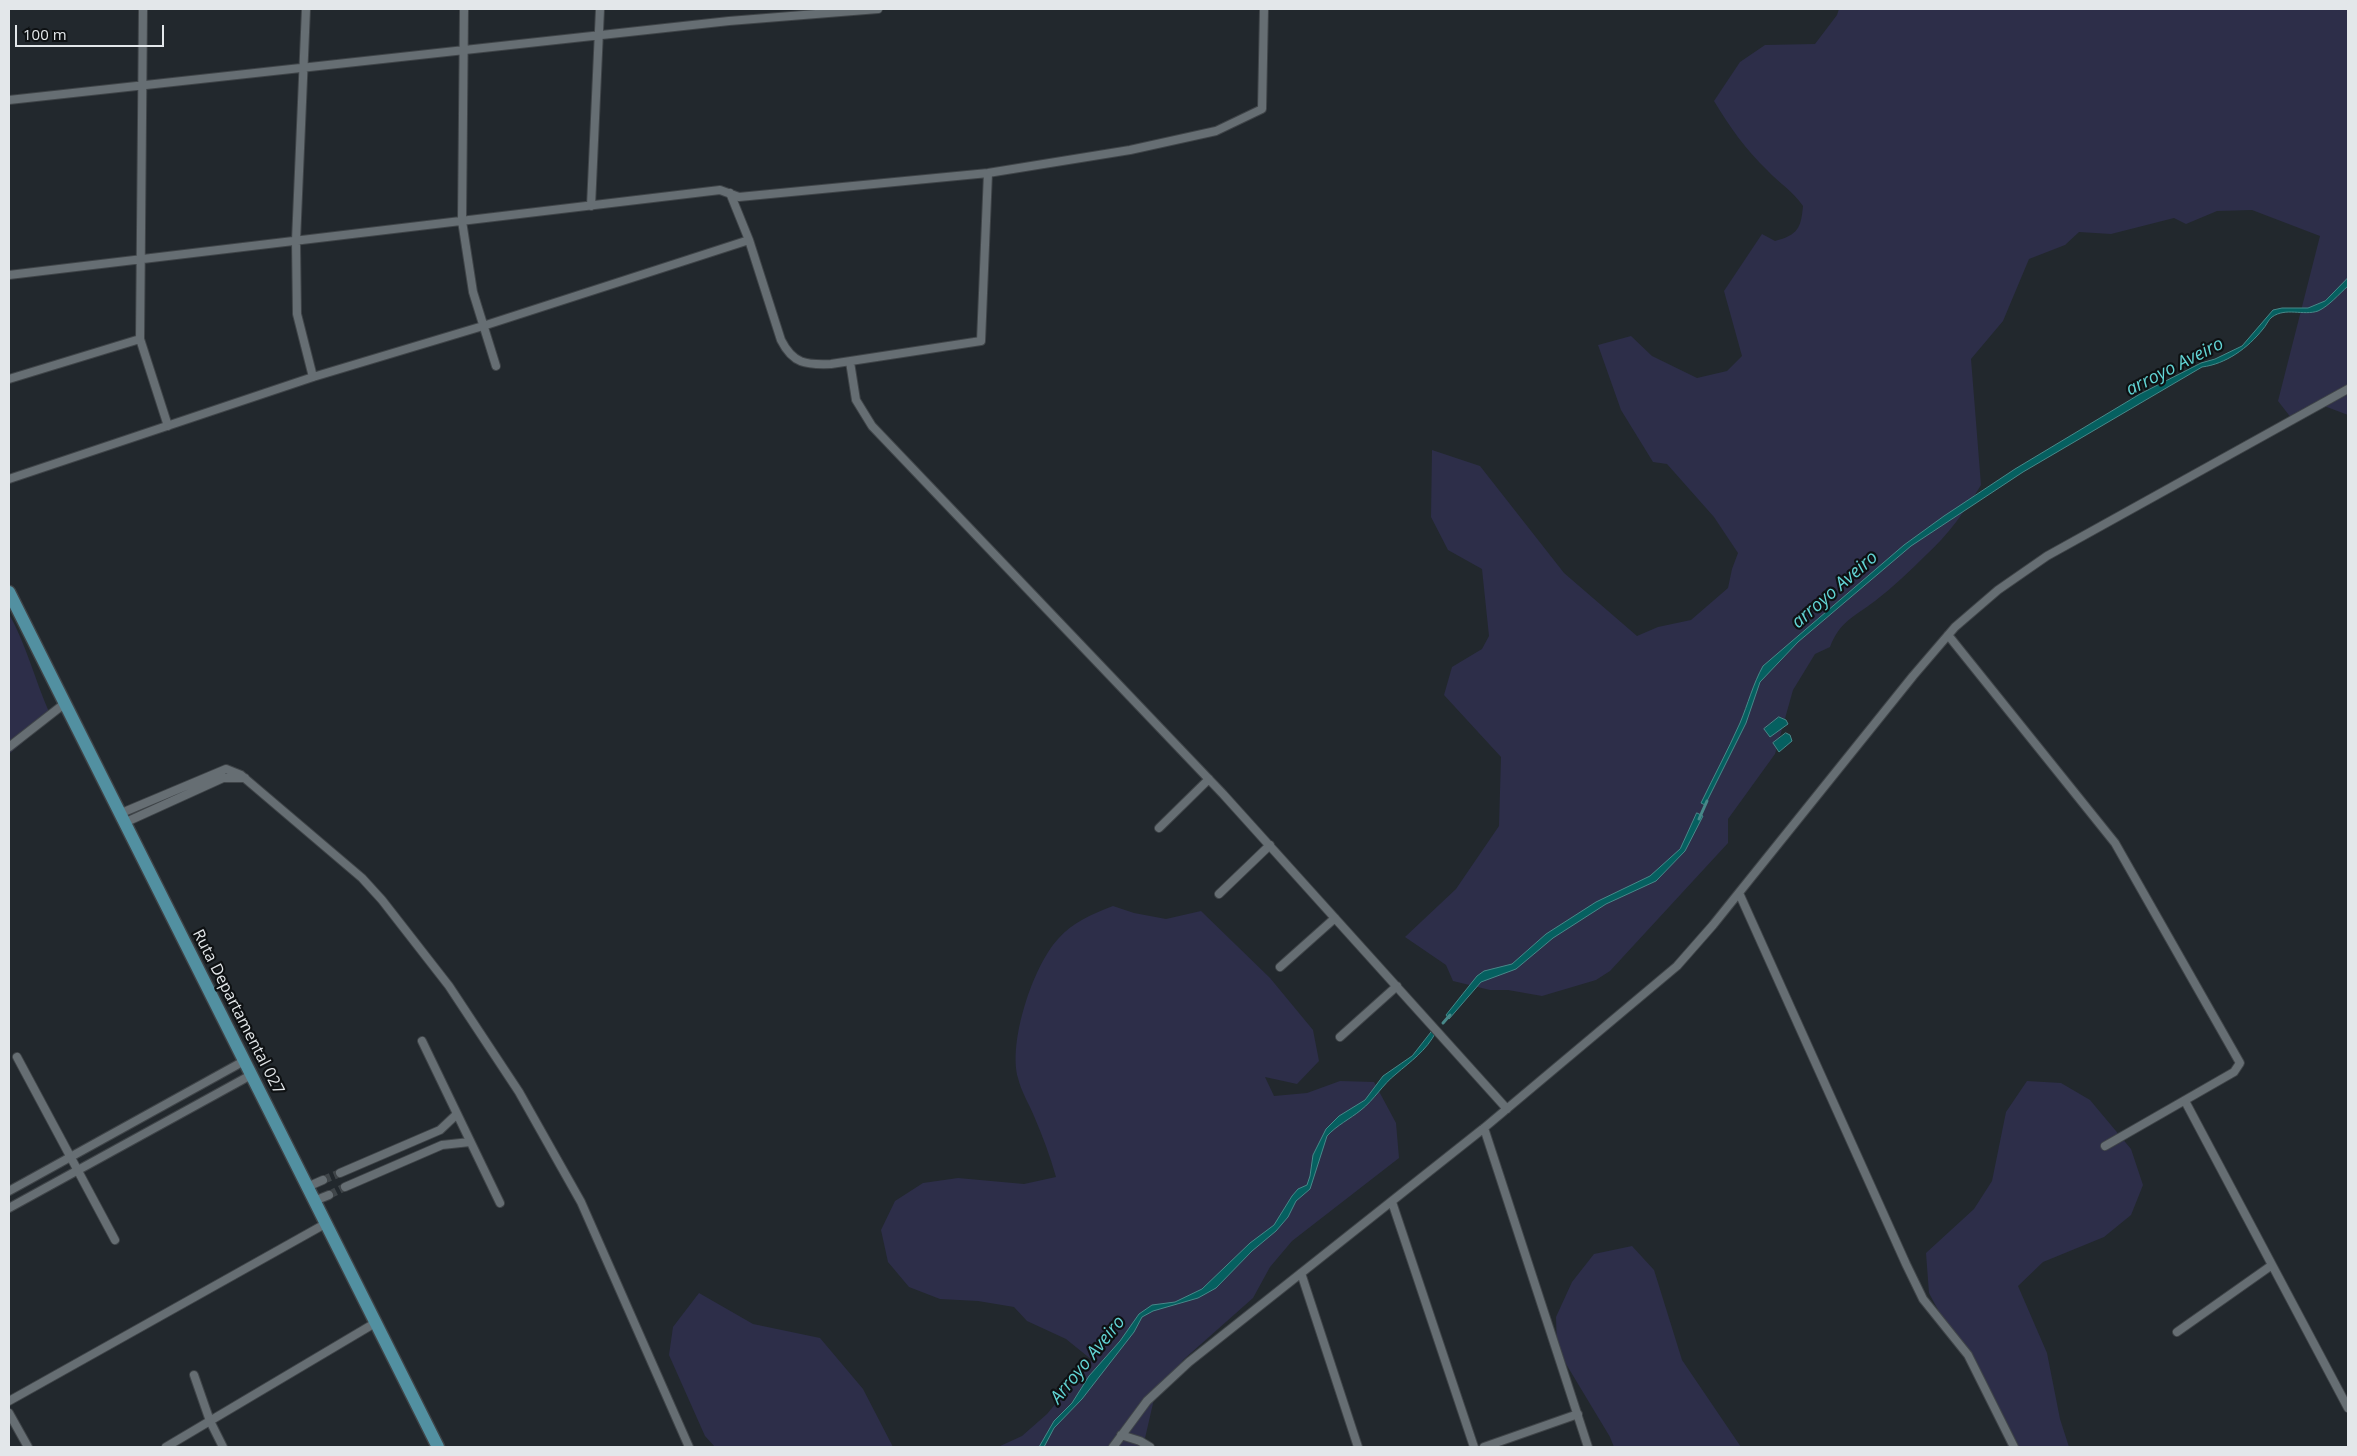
<!DOCTYPE html>
<html>
<head>
<meta charset="utf-8">
<style>
	body { margin:0 }
	#map { position:relative; width:2357px; height:1456px; overflow:hidden; background:#22282d; font-family:"Open Sans",sans-serif }
	canvas { display:block }
	.frame { position:absolute; inset:0; border:10px solid #e3e7ea; pointer-events:none }
	.scale { position:absolute; left:15px; top:25px; width:149px; height:22px; box-sizing:border-box; border:2px solid #e3e7ea; border-top:0; padding-left:6px; font-size:15px; line-height:18px; white-space:nowrap; color:#e3e7ea; -webkit-text-stroke:4px #0e1113; paint-order:stroke }
</style>
</head>
<body>
<div id="map">
<canvas width="2357" height="1456"></canvas>
<div class="frame"></div>
<div class="scale">100 m</div>
</div>
<script>
const context = document.querySelector('canvas').getContext('2d');
context.lineJoin = 'round';
function fillPath(path, color) { context.fillStyle = color; context.fill(path, 'evenodd'); }
function strokePath(path, color, width, dash) { context.strokeStyle = color; context.lineWidth = width; context.lineCap = dash ? 'butt' : 'round'; context.setLineDash(dash || []); context.stroke(path); }
function write(font, color, halo, rows, align = 'center') {
  context.font = font + ' "Open Sans",sans-serif'; context.lineWidth = 4.5; context.setLineDash([]); context.textBaseline = 'middle'; context.strokeStyle = halo; context.fillStyle = color; for (const [text, x, y, turn = 0] of rows) {
    context.save(); context.translate(x, y); context.rotate((+turn || 0) * Math.PI / 180); context.textAlign = isNaN(turn) ? turn : align; if (halo) context.strokeText(text, 0, 0); context.fillText(text, 0, 0); context.restore();
  }
}
const green = new Path2D(`
	M 1839,9 L 2348,9 L 2348,415 L 2319,404 L 2292,419 L 2278,401 L 2320,236 L 2252,210 L 2217,211 L 2186,224 L 2174,218 L 2111,234 L 2079,232 L 2065,245 L 2029,259 L 2003,321 L 1971,359 L 1981,485 C 1966,510 1948,535 1926,555 C 1910,571 1893,587 1875,601 C 1854,617 1840,621 1830,647 L 1815,654 L 1793,690 L 1775,754 L 1728,819 L 1728,843 L 1610,971 L 1596,980 L 1542,996 L 1508,990 L 1490,990 L 1453,981 L 1446,965 L 1405,937 L 1456,889 L 1499,826 L 1501,757 L 1444,695 L 1452,667 L 1482,649 L 1489,636 L 1482,569 L 1448,550 L 1431,517 L 1432,450 L 1480,466 L 1564,573 L 1637,636 L 1658,627 L 1691,620 L 1728,588 L 1732,569 L 1738,553 L 1714,517 L 1667,464 L 1653,462 L 1621,410 L 1598,345 L 1631,336 L 1652,356 L 1697,378 L 1727,371 L 1742,356 L 1724,291 L 1762,234 L 1775,241 C 1798,235 1801,228 1803,206 C 1793,191 1779,183 1767,170 C 1746,150 1729,126 1714,101 L 1740,62 L 1765,45 L 1815,44 L 1837,15 Z
	M 9,614 C 26,644 35,680 49,712 L 35,732 L 9,754 Z
	M 1113,906 L 1134,913 L 1166,919 L 1201,911 L 1270,978 L 1313,1030 L 1319,1061 L 1297,1084 L 1265,1077 L 1274,1096 L 1307,1093 L 1340,1081 L 1374,1082 L 1396,1123 L 1399,1158 L 1292,1241 L 1270,1267 L 1253,1298 L 1183,1360 L 1167,1388 L 1154,1399 L 1143,1447 L 998,1447 L 1022,1436 L 1047,1414 L 1092,1360 L 1066,1339 L 1027,1321 L 1014,1307 L 978,1301 L 940,1299 L 909,1287 L 888,1262 L 881,1230 L 895,1201 L 923,1183 L 958,1178 L 1024,1184 L 1056,1177 C 1050,1156 1043,1137 1034,1116 C 1029,1104 1021,1091 1018,1078 C 1008,1042 1033,966 1058,939 C 1073,922 1092,914 1113,906 Z
	M 2027,1081 L 2061,1083 L 2090,1100 L 2131,1149 L 2143,1185 L 2131,1215 L 2104,1237 L 2043,1262 L 2018,1286 L 2047,1353 L 2060,1419 L 2069,1447 L 2008,1447 L 1987,1386 L 1946,1325 L 1929,1293 L 1926,1253 L 1974,1209 L 1992,1181 L 2006,1112 Z
	M 1632,1246 L 1654,1270 L 1682,1360 L 1741,1447 L 1614,1447 L 1610,1437 L 1557,1349 L 1556,1317 L 1572,1282 L 1594,1254 Z
	M 699,1293 L 753,1324 L 820,1338 L 863,1389 L 893,1447 L 715,1447 L 705,1436 L 669,1355 L 673,1327 Z`);
const water = new Path2D(`
	M 2348,278 L 2348,286 C 2339,294 2329,306 2318,311 C 2303,316 2286,307 2272,317 C 2268,320 2266,326 2263,329 C 2248,348 2226,364 2202,367 L 2023,472 L 1911,546 L 1798,642 L 1760,682 L 1746,723 L 1705,805 L 1701,803 C 1714,776 1728,750 1740,723 C 1748,704 1753,684 1763,666 L 1904,545 L 1944,516 L 2015,469 L 2140,394 L 2201,363 L 2215,359 L 2242,346 L 2273,310 L 2282,308 L 2308,308 L 2325,301 Z
	M 1779,717 L 1786,720 L 1788,724 L 1770,737 L 1764,729 Z
	M 1786,733 L 1790,735 L 1792,741 L 1779,752 L 1773,743 Z
	M 1697,813 L 1703,816 L 1685,851 L 1656,881 L 1606,904 L 1553,938 L 1516,969 L 1481,982 L 1449,1019 L 1446,1015 L 1477,976 L 1484,971 L 1512,964 L 1546,934 L 1596,902 L 1650,876 L 1680,849 Z
	M 1433,1030 L 1436,1032 C 1426,1051 1411,1061 1396,1074 C 1383,1084 1374,1100 1361,1110 C 1350,1119 1337,1125 1327,1136 L 1310,1189 L 1296,1201 L 1288,1217 L 1276,1231 L 1252,1251 L 1216,1288 L 1198,1298 L 1153,1311 L 1142,1317 L 1134,1332 L 1082,1399 L 1054,1428 L 1044,1447 L 1039,1447 L 1054,1421 L 1072,1403 L 1089,1376 L 1120,1341 L 1139,1314 L 1152,1305 L 1175,1302 L 1202,1289 L 1250,1243 L 1274,1225 L 1292,1196 L 1298,1189 L 1307,1185 L 1310,1176 L 1313,1155 L 1326,1129 L 1339,1116 L 1365,1100 L 1383,1076 L 1412,1056 Z`);
const stream = new Path2D(`
	M 1699,819 L 1707,801
	M 1443,1023 L 1450,1015`);
const streetTunnel = new Path2D(`
	M 323,1180 L 340,1173
	M 329,1195 L 345,1187`);
const street = new Path2D(`
	M 306,9 L 296,241 L 297,314 L 313,377
	M 464,9 L 462,221 L 473,292 L 496,366
	M 9,100 L 729,21 L 878,9
	M 730,193 L 749,240 L 781,340 C 793,364 806,365 831,364 L 981,341 L 988,173
	M 591,206 L 600,9
	M 9,275 L 720,190 L 739,197 L 988,173 L 1130,150 L 1216,131 L 1262,109 L 1264,9
	M 140,339 L 168,426
	M 850,362 L 856,400 L 872,426 L 1223,794 L 1507,1109
	M 9,379 L 140,339 L 143,9
	M 9,479 L 313,377 L 483,326 L 749,240
	M 1948,635 L 2115,843 L 2240,1063 L 2234,1072 L 2105,1146
	M 9,747 L 64,704
	M 119,814 L 226,769 L 241,775 L 362,878 L 382,900 L 449,986 L 519,1092 L 581,1202 L 689,1447
	M 124,823 L 223,778 L 245,778
	M 1159,828 L 1209,779
	M 1739,893 L 1906,1264 L 1923,1299 L 1968,1355 L 2014,1447
	M 1219,894 L 1270,845
	M 1280,967 L 1335,918
	M 1340,1037 L 1397,986
	M 422,1041 L 500,1203
	M 17,1057 L 115,1240
	M 2185,1101 L 2348,1408
	M 1484,1128 L 1588,1447
	M 340,1173 L 440,1130 L 457,1114
	M 307,1187 L 323,1180
	M 345,1187 L 442,1145 L 470,1142
	M 9,1191 L 244,1061
	M 314,1201 L 329,1195
	M 1392,1202 L 1474,1447
	M 9,1208 L 251,1075
	M 1301,1273 L 1358,1447
	M 2177,1332 L 2272,1265
	M 194,1375 L 210,1421 L 223,1447
	M 9,1401 L 325,1224
	M 9,1413 L 28,1447
	M 1121,1435 L 1140,1441 L 1150,1447
	M 166,1447 L 375,1323
	M 1113,1447 L 1147,1401 L 1189,1362 L 1484,1128 L 1677,966 L 1713,925 L 1913,676 L 1955,627 L 1998,590 L 2047,556 L 2348,389
	M 1484,1447 L 1578,1414`);
const primary = new Path2D(`
	M 9,592 L 438,1447`);
const streetNames = [
	["Ruta Departamental 027",238,1012,63]
];
const waterNames = [
	["arroyo Aveiro",2175,367,-27],
	["arroyo Aveiro",1835,590,-41],
	["Arroyo Aveiro",1088,1360,-51]
];
fillPath(green, '#2d2e49');
fillPath(water, '#056060');
strokePath(water, '#488889', 1);
strokePath(stream, '#488889', 3);
strokePath(streetTunnel, '#3f4549', 8, [8, 4]);
strokePath(street, '#3f4448', 10);
strokePath(primary, '#3f4448', 15);
strokePath(street, '#666e73', 8);
strokePath(primary, '#5290a1', 12);
write('16px', '#e3e7ea', '#0e1113', streetNames);
write('italic 18px', '#62d5d5', '#0e1113', waterNames);
</script>
</body>
</html>
